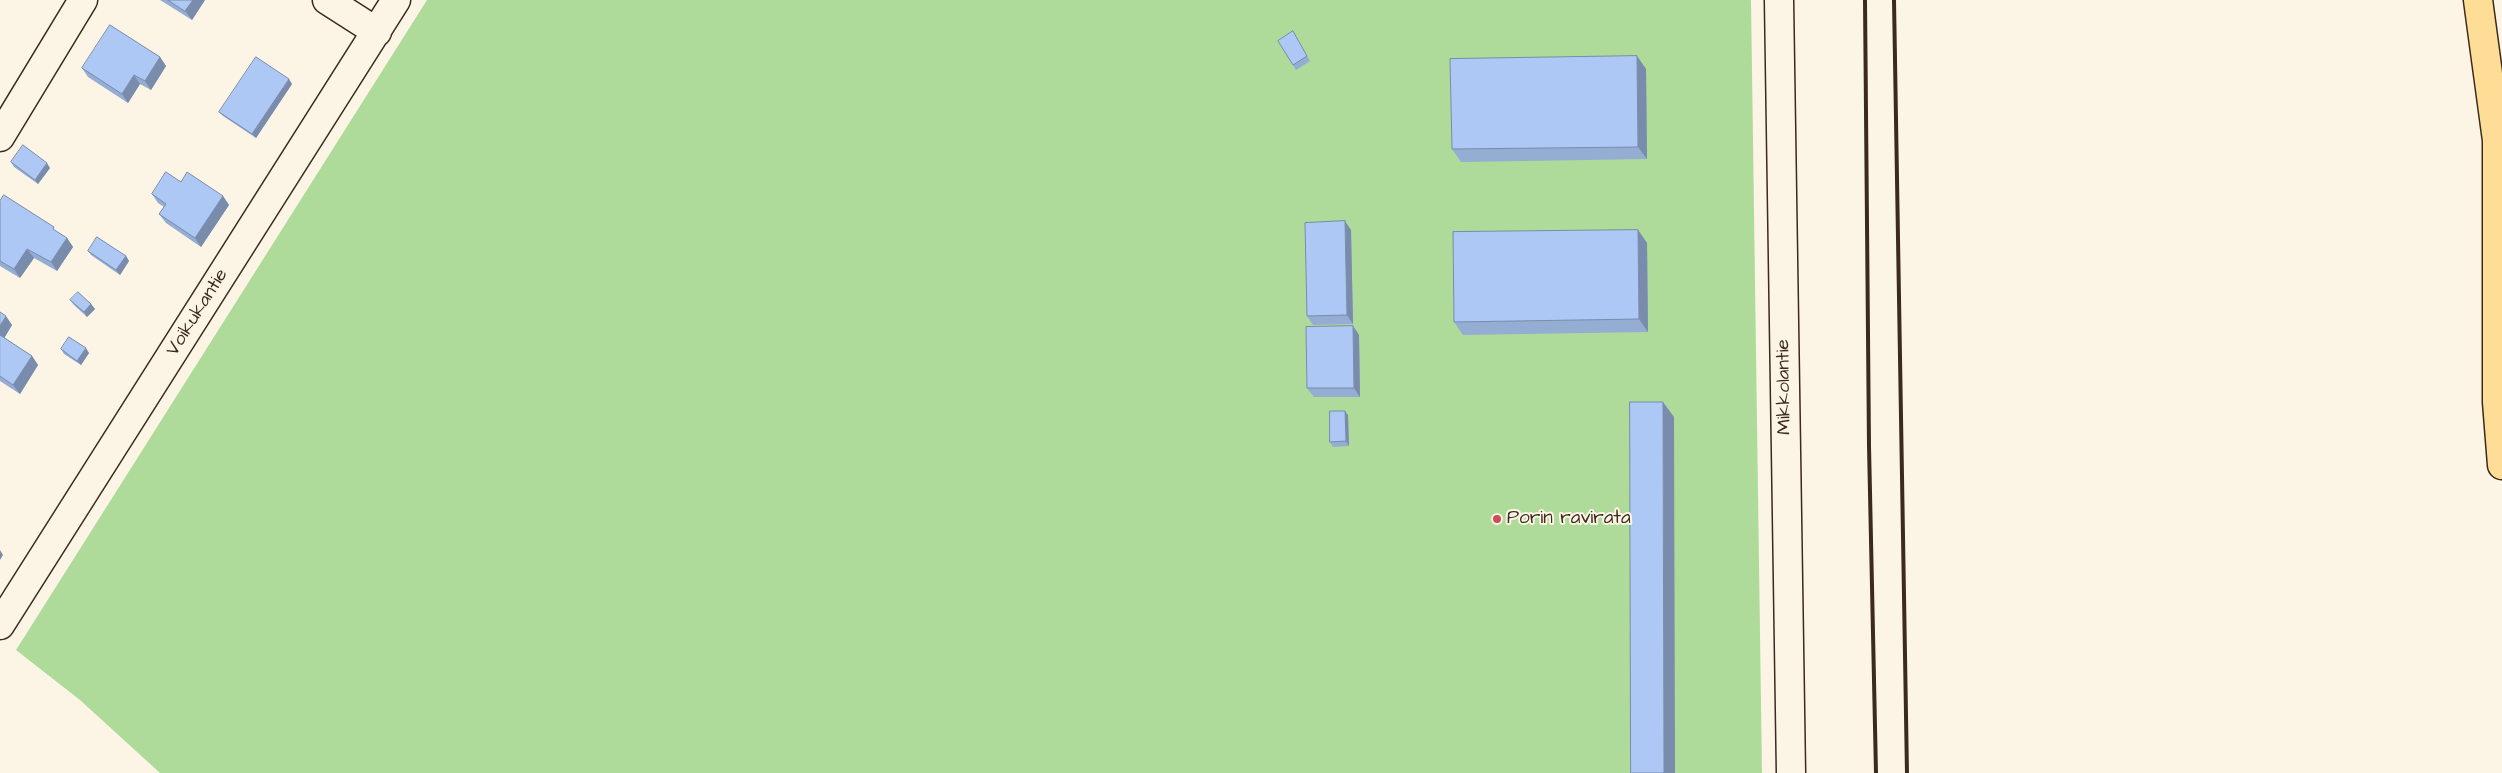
<!DOCTYPE html>
<html>
<head>
<meta charset="utf-8">
<style>
	body { margin:0 }
	canvas { display:block; background:#fcf5e5 }
</style>
</head>
<body>
<canvas width="2502" height="773"></canvas>
<script>
const context = document.querySelector('canvas').getContext('2d');
context.lineJoin = 'round';
function fillPath(path, color) { context.fillStyle = color; context.fill(path, 'evenodd'); }
function strokePath(path, color, width, dash) { context.strokeStyle = color; context.lineWidth = width; context.lineCap = dash ? 'butt' : 'round'; context.setLineDash(dash || []); context.stroke(path); }
function write(font, color, halo, rows, align = 'center') {
  context.font = font + ' "Architects Daughter",sans-serif'; context.lineWidth = 4; context.setLineDash([]); context.textBaseline = 'middle'; context.strokeStyle = halo; context.fillStyle = color; for (const [text, x, y, turn = 0] of rows) {
    context.save(); context.translate(x, y); context.rotate((+turn || 0) * Math.PI / 180); context.textAlign = isNaN(turn) ? turn : align; if (halo) context.strokeText(text, 0, 0); context.fillText(text, 0, 0); context.restore();
  }
}
const green = new Path2D(`
	M 427,0 L 1751,0 L 1762,773 L 160,773 L 80,700 L 16,650 Z`);
const minor = new Path2D(`
	M 327,0 L 377,32
	M 0,137 L 83,0
	M 0,625 L 396,0`);
const tertiary = new Path2D(`
	M 1779,0 L 1791,773`);
const trunk = new Path2D(`
	M 2478,0 L 2499,155
	M 2497,137 L 2497,402 L 2502,465`);
const rail = new Path2D(`
	M 1865,0 L 1869,446 L 1876,773
	M 1894,0 L 1907,773`);
const wall = new Path2D(`
	M 160,0 L 205,0 L 192,20 Z
	M 1293,31 L 1310,61 L 1296,70 L 1293,65 Z
	M 1637,56 L 1646,69 L 1647,159 L 1461,162 L 1452,149 Z
	M 160,57 L 166,66 L 151,90 L 140,84 L 128,103 L 88,77 L 82,68 Z
	M 292,84 L 256,138 L 223,116 L 219,112 Z
	M 11,162 L 50,168 L 38,184 L 14,167 Z
	M 181,182 L 223,196 L 229,205 L 201,247 L 166,223 L 159,214 L 164,207 L 158,203 L 152,194 Z
	M 0,201 L 57,232 L 67,238 L 73,247 L 57,271 L 34,258 L 20,278 L 0,266 Z
	M 1351,230 L 1353,324 L 1313,325 L 1307,316 Z
	M 1638,230 L 1647,243 L 1648,332 L 1463,335 L 1454,322 Z
	M 88,251 L 126,256 L 129,261 L 120,275 L 91,255 Z
	M 70,300 L 91,304 L 95,309 L 87,317 L 74,305 Z
	M 0,312 L 12,325 L 4,338 L 32,356 L 38,365 L 20,394 L 0,381 Z
	M 1353,326 L 1359,335 L 1360,397 L 1314,397 L 1307,388 Z
	M 61,349 L 89,353 L 81,365 L 64,354 Z
	M 1348,415 L 1349,446 L 1333,447 L 1330,442 Z`);
const shadedWall = new Path2D(`
	M 193,0 L 205,0 L 192,20 L 185,11 Z
	M 1637,56 L 1646,69 L 1647,159 L 1638,147 Z
	M 160,57 L 166,66 L 151,90 L 145,81 Z
	M 134,75 L 140,84 L 128,103 L 122,94 Z
	M 289,79 L 292,84 L 256,138 L 252,134 Z
	M 47,163 L 50,168 L 38,184 L 35,180 Z
	M 223,196 L 229,205 L 201,247 L 195,238 Z
	M 1345,221 L 1351,230 L 1353,324 L 1347,315 Z
	M 1638,230 L 1647,243 L 1648,332 L 1639,319 Z
	M 67,238 L 73,247 L 57,271 L 51,262 Z
	M 27,249 L 34,258 L 20,278 L 14,269 Z
	M 126,256 L 129,261 L 120,275 L 116,270 Z
	M 91,304 L 95,309 L 87,317 L 84,312 Z
	M 6,316 L 12,325 L 2,342 L 0,338 L 0,326 Z
	M 1353,326 L 1359,335 L 1360,397 L 1354,388 Z
	M 86,348 L 89,353 L 81,365 L 77,361 Z
	M 32,356 L 38,365 L 20,394 L 13,385 Z
	M 1663,402 L 1674,417 L 1675,773 L 1664,773 Z
	M 1345,411 L 1348,415 L 1349,446 L 1346,441 Z
	M 0,550 L 3,555 L 0,560 Z`);
const building = new Path2D(`
	M 168,0 L 193,0 L 185,11 Z
	M 110,25 L 160,57 L 145,81 L 134,75 L 122,94 L 82,68 Z
	M 1293,31 L 1307,56 L 1293,65 L 1278,41 Z
	M 1637,56 L 1638,147 L 1452,149 L 1450,59 Z
	M 256,57 L 289,79 L 252,134 L 219,112 Z
	M 23,145 L 47,163 L 35,180 L 11,162 Z
	M 166,172 L 181,182 L 187,172 L 223,196 L 195,238 L 159,214 L 166,204 L 152,194 Z
	M 4,195 L 54,227 L 53,229 L 67,238 L 51,262 L 27,249 L 14,269 L 0,261 L 0,201 Z
	M 1345,221 L 1347,315 L 1307,316 L 1305,223 Z
	M 1638,230 L 1639,319 L 1454,322 L 1453,232 Z
	M 97,237 L 126,256 L 116,270 L 88,251 Z
	M 78,292 L 91,304 L 84,312 L 70,300 Z
	M 0,312 L 6,316 L 0,326 Z
	M 1353,326 L 1354,388 L 1307,388 L 1306,327 Z
	M 0,335 L 32,356 L 13,385 L 0,376 Z
	M 69,337 L 86,348 L 77,361 L 61,349 Z
	M 1630,402 L 1663,402 L 1664,773 L 1631,773 Z
	M 1330,411 L 1345,411 L 1346,441 L 1330,442 Z`);
const markers = [
	[1497,519,5,"#d1495b"]
];
const streetNames = [
	["Voikukantie",198,313,-58],
	["Mikkolantie",1785,387,-91]
];
const poiNames = [
	["Porin ravirata",1507,519]
];
fillPath(green, '#aedb9a');
strokePath(minor, '#3b2a1e', 31);
strokePath(tertiary, '#3b2a1e', 31);
strokePath(trunk, '#3b2a1e', 31);
strokePath(minor, '#fcf5e5', 28);
strokePath(tertiary, '#fcf5e5', 28);
strokePath(trunk, '#fedd96', 28);
strokePath(rail, '#3b2a1e', 4);
fillPath(wall, '#95acd3');
fillPath(shadedWall, '#798cac');
fillPath(building, '#adc8f5');
strokePath(building, '#798cac', 1);
for (const [x, y, r, color] of markers) { const dot = new Path2D(); dot.arc(x, y, r, 0, 2 * Math.PI); context.fillStyle = color; context.fill(dot); strokePath(dot, '#fcf5e5', 2); }
write('19px', '#3b2a1e', '#fcf5e5', streetNames);
write('19px', '#3b2a1e', '#fcf5e5', poiNames, 'left');
</script>
</body>
</html>
